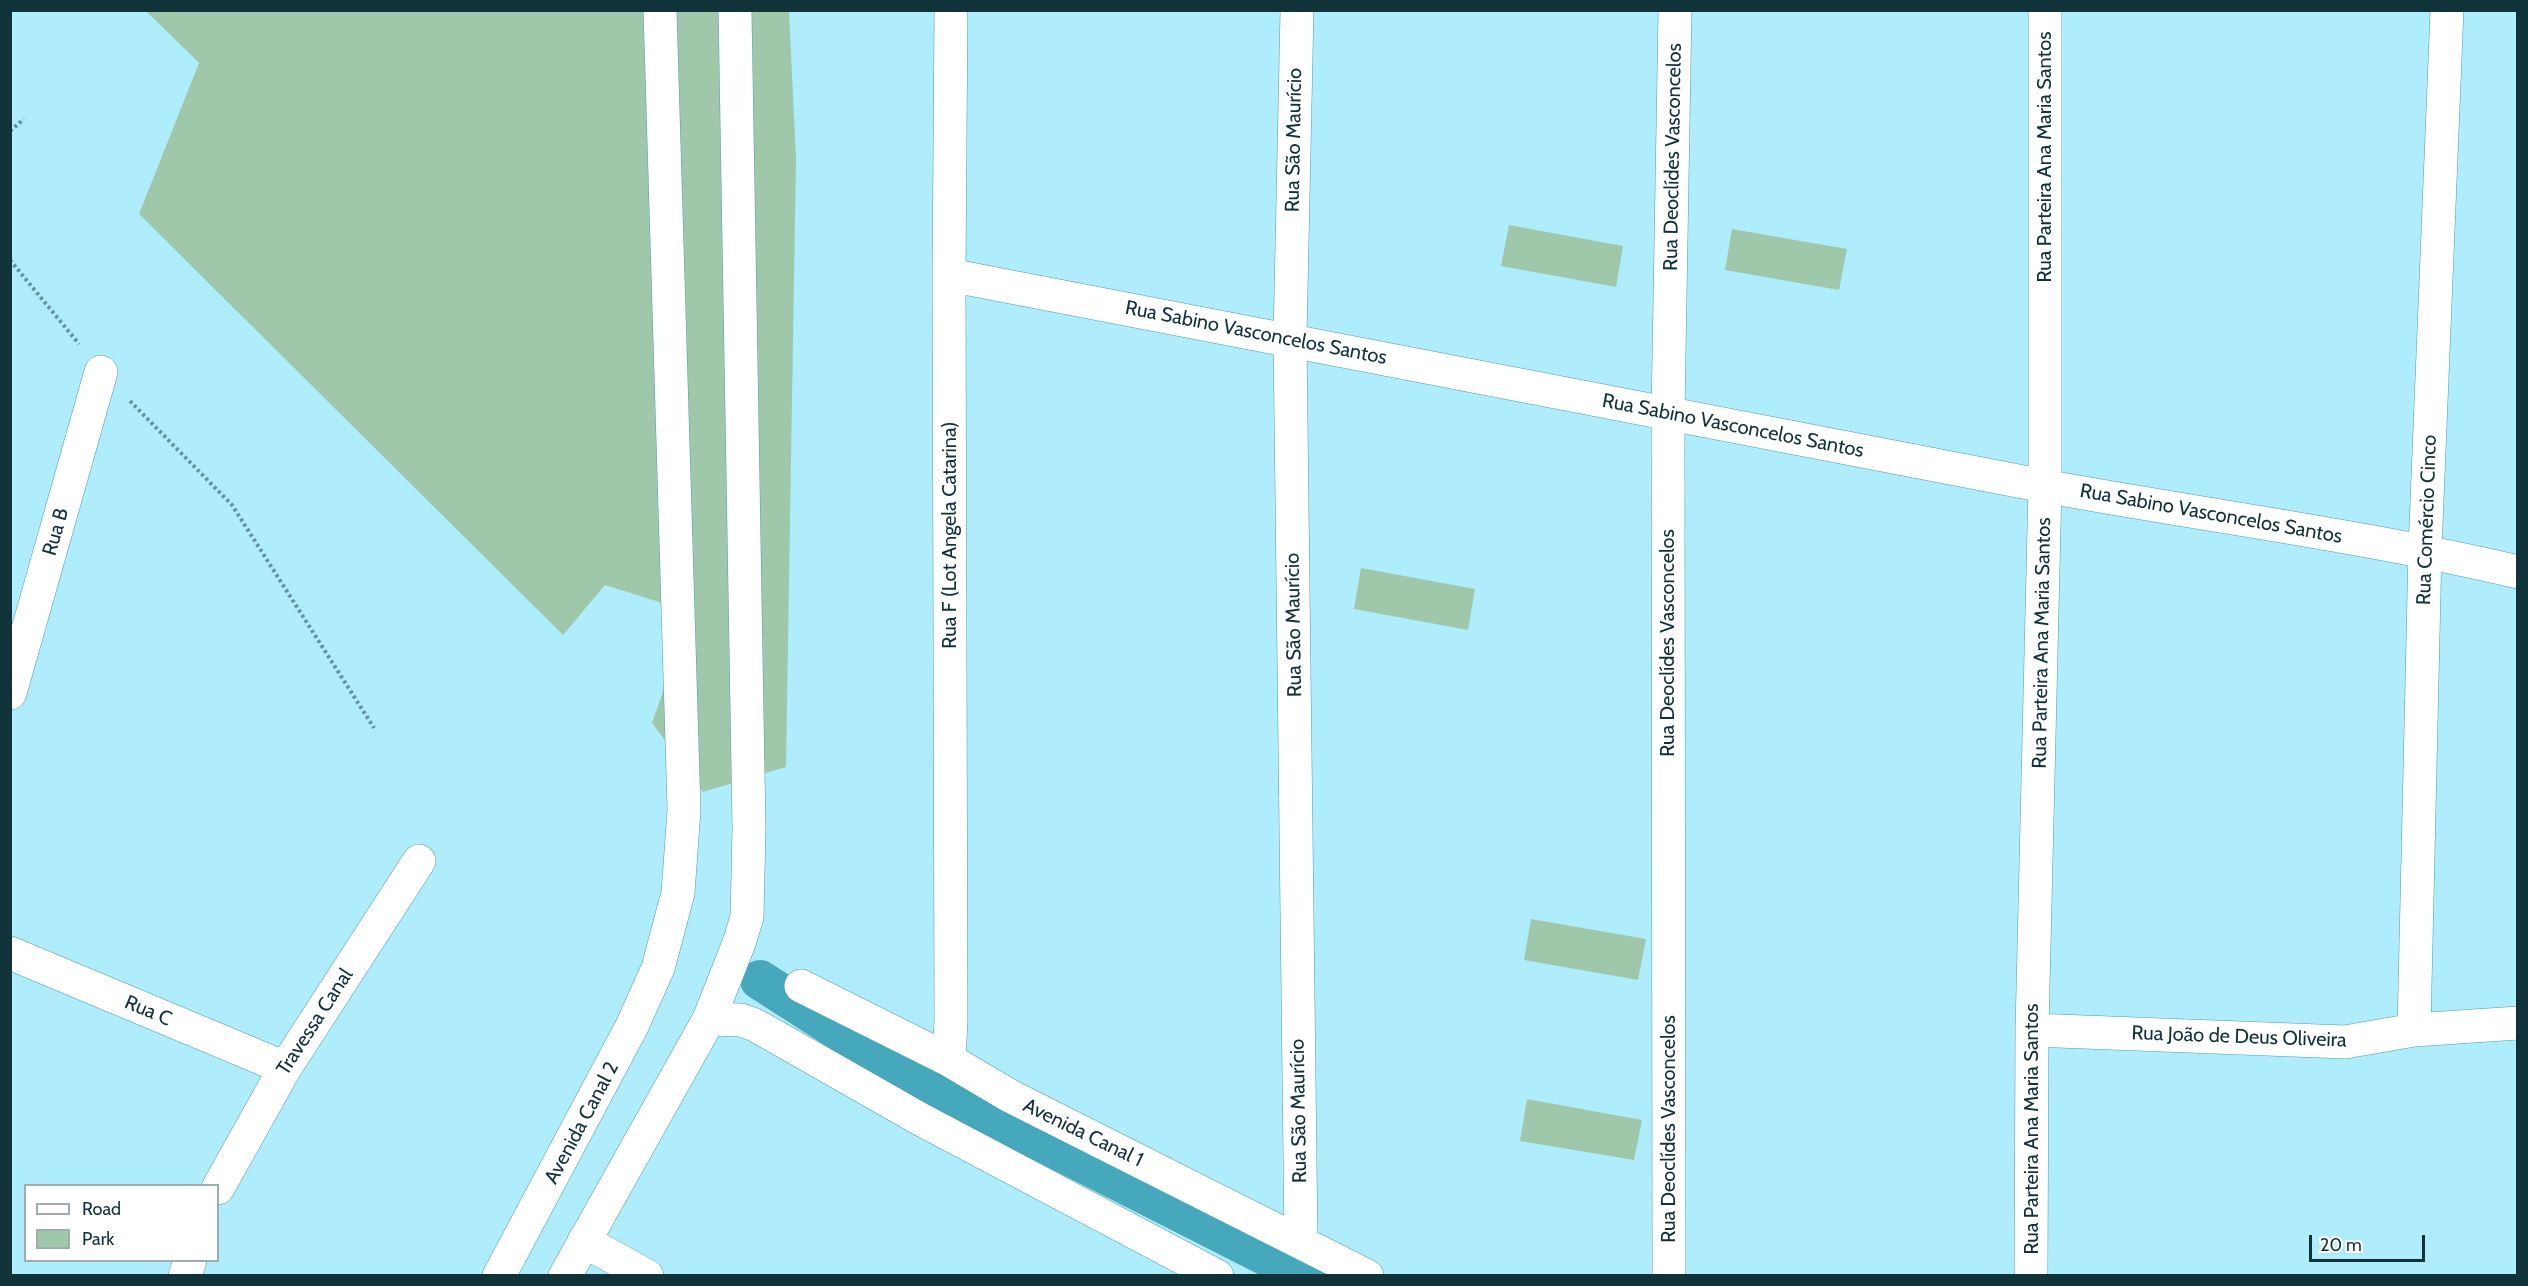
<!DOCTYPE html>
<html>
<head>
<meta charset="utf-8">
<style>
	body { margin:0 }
	#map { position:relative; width:2528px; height:1286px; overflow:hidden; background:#afedfc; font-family:Cabin,sans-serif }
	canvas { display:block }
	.frame { position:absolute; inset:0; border:12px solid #103239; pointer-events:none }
	.legend { position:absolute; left:24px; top:1184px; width:195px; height:78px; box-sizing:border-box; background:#fff; border:2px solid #9fadb0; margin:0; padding:8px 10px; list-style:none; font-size:18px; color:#103239 }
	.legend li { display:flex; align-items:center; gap:12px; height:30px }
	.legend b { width:30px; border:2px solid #9fadb0 }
	.scale { position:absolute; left:2309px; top:1235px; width:116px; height:27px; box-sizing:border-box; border:3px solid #103239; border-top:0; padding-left:8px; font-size:18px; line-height:21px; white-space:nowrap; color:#103239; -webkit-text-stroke:4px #fff; paint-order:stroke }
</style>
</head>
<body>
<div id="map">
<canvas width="2528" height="1286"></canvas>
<div class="frame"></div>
<ul class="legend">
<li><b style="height:8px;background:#fff"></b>Road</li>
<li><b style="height:16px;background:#9fc8ab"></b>Park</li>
</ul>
<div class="scale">20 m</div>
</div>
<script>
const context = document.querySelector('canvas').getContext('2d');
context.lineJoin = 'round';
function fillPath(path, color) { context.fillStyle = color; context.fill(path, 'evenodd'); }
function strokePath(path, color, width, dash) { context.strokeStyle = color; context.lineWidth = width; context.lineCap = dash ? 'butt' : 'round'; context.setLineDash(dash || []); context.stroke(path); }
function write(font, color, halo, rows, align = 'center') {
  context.font = font + ' Cabin,sans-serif'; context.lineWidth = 4.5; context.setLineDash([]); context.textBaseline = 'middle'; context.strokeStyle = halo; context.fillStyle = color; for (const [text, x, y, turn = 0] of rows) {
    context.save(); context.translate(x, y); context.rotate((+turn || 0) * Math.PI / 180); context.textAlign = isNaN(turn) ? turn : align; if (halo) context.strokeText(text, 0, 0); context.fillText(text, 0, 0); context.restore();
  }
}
const green = new Path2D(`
	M 146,11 L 789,11 L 796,158 L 786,767 L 703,792 L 652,723 L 691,612 L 605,585 L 563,635 L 139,214 L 199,63 Z
	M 1509,225 L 1623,246 L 1616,287 L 1501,266 Z
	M 1732,229 L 1847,249 L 1839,290 L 1725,270 Z
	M 1361,568 L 1475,589 L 1468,630 L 1354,609 Z
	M 1531,919 L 1646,939 L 1638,980 L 1524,960 Z
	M 1527,1099 L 1642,1120 L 1634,1160 L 1520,1141 Z`);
const canal = new Path2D(`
	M 760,980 L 900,1070 L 1306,1276`);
const path = new Path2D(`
	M 10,131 L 24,119
	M 10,260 L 79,344
	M 130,401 L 232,505 L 374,728`);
const minor = new Path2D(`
	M 1297,10 L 1290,339 L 1301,1241
	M 949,275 C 1314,343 1678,419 2044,486 C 2202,515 2361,535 2518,572
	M 10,693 L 101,372
	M 10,953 L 285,1068
	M 801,986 L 949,1060 L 1010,1096 L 1367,1276
	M 709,1019 L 741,1020 L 755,1025 L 920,1119 L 1217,1276
	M 2032,1030 L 2345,1042 L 2414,1030 L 2518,1023
	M 2414,1030 L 2425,550 L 2447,10
	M 949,1060 L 951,1020 L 949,275 L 951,10
	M 218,1188 L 285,1068 L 419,861
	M 584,1241 L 647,1276
	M 185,1276 L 190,1260
	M 1669,1276 L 1668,413 L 1675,10
	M 2031,1276 L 2032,1030 L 2045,486 L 2045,10`);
const major = new Path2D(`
	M 499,1276 L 632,1026 L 658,968 L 678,893 L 684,810 L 660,10
	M 565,1276 L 709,1019 L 739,943 L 747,917 L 749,829 L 735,10`);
const streetNames = [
	["Rua São Maurício",1294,140,-89],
	["Rua Deoclídes Vasconcelos",1673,157,-89],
	["Rua Parteira Ana Maria Santos",2045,157,-90],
	["Rua Sabino Vasconcelos Santos",1256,333,11],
	["Rua Sabino Vasconcelos Santos",1733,426,11],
	["Rua Sabino Vasconcelos Santos",2211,514,10],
	["Rua Comércio Cinco",2427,520,-88],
	["Rua B",56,532,-74],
	["Rua F (Lot Angela Catarina)",950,535,-90],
	["Rua São Maurício",1294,625,-91],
	["Rua Deoclídes Vasconcelos",1668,643,-90],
	["Rua Parteira Ana Maria Santos",2042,643,-89],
	["Rua C",148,1011,23],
	["Travessa Canal",315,1022,-57],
	["Rua João de Deus Oliveira",2239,1037,2],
	["Rua São Maurício",1299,1111,-91],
	["Avenida Canal 2",582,1123,-62],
	["Rua Deoclídes Vasconcelos",1669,1129,-90],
	["Rua Parteira Ana Maria Santos",2032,1129,-90],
	["Avenida Canal 1",1083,1133,26]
];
fillPath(green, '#9fc8ab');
strokePath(canal, '#46a8bc', 40);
strokePath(minor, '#4e9dae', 34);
strokePath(major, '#4e9dae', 34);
strokePath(path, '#63949f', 4, [3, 3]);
strokePath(minor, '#fff', 33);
strokePath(major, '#fff', 33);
write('20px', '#103239', '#fff', streetNames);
</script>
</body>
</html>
